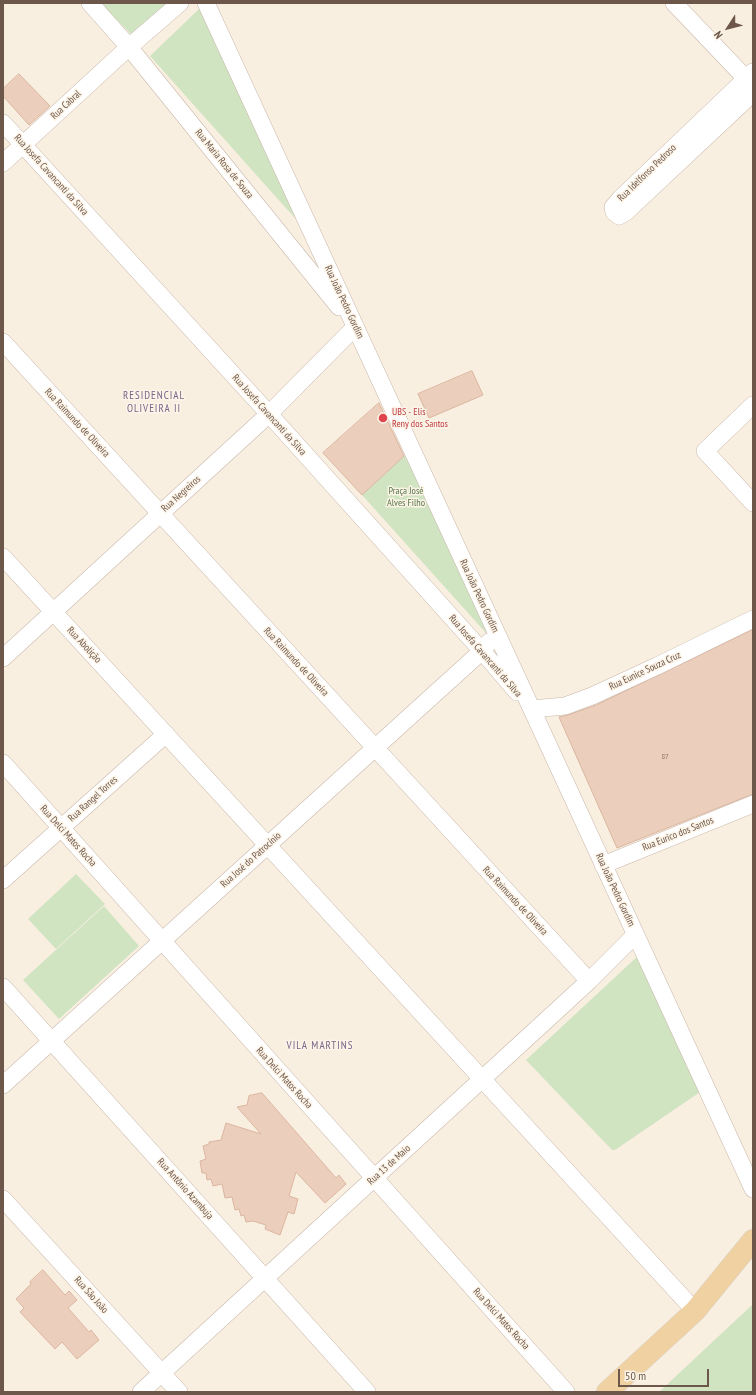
<!DOCTYPE html>
<html>
<head>
<meta charset="utf-8">
<style>
	body { margin:0 }
	#map { position:relative; width:756px; height:1395px; overflow:hidden; background:#f9efe1; font-family:"PT Sans Narrow",sans-serif }
	canvas { display:block }
	.frame { position:absolute; inset:0; border:4px solid #6d574b; pointer-events:none }
	.north { position:absolute; left:708px; top:8px; width:40px; height:40px; -webkit-text-stroke:3px #fcf4e7; paint-order:stroke; rotate:234deg; font-size:11px; font-weight:700; line-height:16px; text-align:center; color:#6d574b }
	.north::after { content:''; display:block; margin:auto; width:14px; height:18px; background:#6d574b; clip-path:polygon(50% 0,100% 100%,50% 72%,0 100%) }
	.scale { position:absolute; left:618px; top:1369px; width:91px; height:18px; box-sizing:border-box; border:2px solid #6d574b; border-top:0; padding-left:5px; font-size:12px; line-height:14px; white-space:nowrap; color:#6d574b; -webkit-text-stroke:3px #fcf4e7; paint-order:stroke }
</style>
</head>
<body>
<div id="map">
<canvas width="756" height="1395"></canvas>
<div class="frame"></div>
<div class="north">N</div>
<div class="scale">50 m</div>
</div>
<script>
const context = document.querySelector('canvas').getContext('2d');
context.lineJoin = 'round';
function fillPath(path, color) { context.fillStyle = color; context.fill(path, 'evenodd'); }
function strokePath(path, color, width, dash) { context.strokeStyle = color; context.lineWidth = width; context.lineCap = dash ? 'butt' : 'round'; context.setLineDash(dash || []); context.stroke(path); }
function write(font, color, halo, rows, align = 'center') {
  context.font = font + ' "PT Sans Narrow",sans-serif'; context.lineWidth = 3; context.setLineDash([]); context.textBaseline = 'middle'; context.strokeStyle = halo; context.fillStyle = color; for (const [text, x, y, turn = 0] of rows) {
    context.save(); context.translate(x, y); context.rotate((+turn || 0) * Math.PI / 180); context.textAlign = isNaN(turn) ? turn : align; if (halo) context.strokeText(text, 0, 0); context.fillText(text, 0, 0); context.restore();
  }
}
const green = new Path2D(`
	M 100,3 L 175,3 L 134,37 Z
	M 201,7 L 321,231 L 317,238 L 310,234 L 284,206 L 150,56 Z
	M 417,444 L 499,623 L 486,633 L 362,495 Z
	M 76,874 L 105,904 L 56,949 L 28,919 Z
	M 104,906 L 139,946 L 59,1019 L 23,980 Z
	M 640,954 L 706,1088 L 615,1150 L 612,1150 L 526,1060 Z
	M 753,1304 L 753,1392 L 659,1392 Z`);
const building = new Path2D(`
	M 19,74 L 50,106 L 29,125 L 3,96 L 3,89 Z
	M 472,371 L 483,395 L 429,418 L 418,394 Z
	M 379,403 L 404,456 L 362,495 L 323,453 Z
	M 753,630 L 753,794 L 617,848 L 559,717 L 568,715 L 596,705 Z
	M 262,1093 L 336,1178 L 339,1175 L 346,1184 L 325,1203 L 296,1172 L 289,1196 L 298,1199 L 294,1214 L 288,1212 L 280,1235 L 265,1229 L 266,1225 L 253,1221 L 246,1222 L 244,1215 L 241,1216 L 239,1209 L 235,1210 L 232,1197 L 225,1198 L 222,1184 L 213,1186 L 211,1179 L 207,1180 L 206,1173 L 202,1173 L 200,1161 L 206,1159 L 203,1146 L 209,1144 L 209,1142 L 221,1140 L 226,1123 L 261,1134 L 237,1107 L 247,1105 L 249,1096 Z
	M 43,1270 L 65,1295 L 69,1291 L 77,1300 L 68,1308 L 89,1332 L 91,1330 L 99,1340 L 77,1359 L 62,1342 L 55,1349 L 20,1312 L 24,1308 L 16,1299 L 31,1284 L 30,1282 Z`);
const minor = new Path2D(`
	M 90,3 L 129,47 L 339,307
	M 206,3 L 753,1189
	M 674,3 L 753,86
	M 753,72 L 620,199 L 613,207 L 614,212 L 619,216 L 626,212 L 753,93
	M 3,123 L 269,414 L 482,651 L 517,692
	M 3,163 L 129,47 L 180,3
	M 3,342 L 589,981
	M 753,405 L 705,451 L 753,503
	M 3,557 L 695,1311
	M 3,658 L 269,414 L 355,327
	M 532,709 L 565,706 L 592,696 L 657,666 L 753,619
	M 3,763 L 566,1392
	M 603,865 L 753,804
	M 3,880 L 166,734
	M 3,987 L 367,1392
	M 3,1085 L 482,651 L 489,642
	M 3,1199 L 179,1392
	M 141,1392 L 589,981 L 635,935`);
const major = new Path2D(`
	M 607,1392 L 695,1311 L 753,1240`);
const markers = [
	[383,418,5,"#e0444e"]
];
const numberNames = [
	["87",665,757]
];
const streetNames = [
	["Rua Cabral",66,105,-43],
	["Rua Maria Rosa de Souza",224,164,51],
	["Rua Idelfonso Pedroso",647,173,-44],
	["Rua Josefa Cavancanti da Silva",51,175,48],
	["Rua João Pedro Gordim",344,302,65],
	["Rua Josefa Cavancanti da Silva",269,415,48],
	["Rua Raimundo de Oliveira",77,423,47],
	["Rua Negreiros",181,494,-42],
	["Rua João Pedro Gordim",479,596,65],
	["Rua Abolição",84,645,47],
	["Rua Josefa Cavancanti da Silva",485,656,49],
	["Rua Raimundo de Oliveira",296,662,47],
	["Rua Eunice Souza Cruz",645,671,-25],
	["Rua Rangel Torres",93,799,-42],
	["Rua Eurico dos Santos",678,834,-22],
	["Rua Delci Matos Rocha",68,836,48],
	["Rua José do Patrocínio",251,860,-42],
	["Rua João Pedro Gordim",615,890,65],
	["Rua Raimundo de Oliveira",515,901,47],
	["Rua Delci Matos Rocha",284,1078,48],
	["Rua 13 de Maio",389,1165,-42],
	["Rua Antônio Azambuja",185,1189,48],
	["Rua São João",91,1295,48],
	["Rua Delci Matos Rocha",501,1319,48]
];
const healthNames = [
	["UBS - Elis",392,412],
	["Reny dos Santos",392,424]
];
const parkNames = [
	["Praça José",406,491],
	["Alves Filho",406,503]
];
const neighbourhoodNames = [
	["RESIDENCIAL",154,396],
	["OLIVEIRA II",154,409],
	["VILA MARTINS",320,1046]
];
fillPath(green, '#d0e4c2');
fillPath(building, '#ebcebc');
strokePath(building, '#dbb59f', 1);
strokePath(minor, '#c8b7aa', 18);
strokePath(major, '#d6d0cd', 22);
strokePath(minor, '#fff', 17);
strokePath(major, '#f0d1a1', 21);
for (const [x, y, r, color] of markers) { const dot = new Path2D(); dot.arc(x, y, r, 0, 2 * Math.PI); context.fillStyle = color; context.fill(dot); strokePath(dot, '#fcf4e7', 1.5); }
write('8px', '#8c7567', null, numberNames);
write('10px', '#6d574b', '#fcf4e7', streetNames);
write('10px', '#be3a42', '#fcf4e7', healthNames, 'left');
write('10px', '#567748', '#fcf4e7', parkNames);
context.letterSpacing = '1px';
write('11px', '#7b6489', '#fcf4e7', neighbourhoodNames);
context.letterSpacing = '0px';
</script>
</body>
</html>
